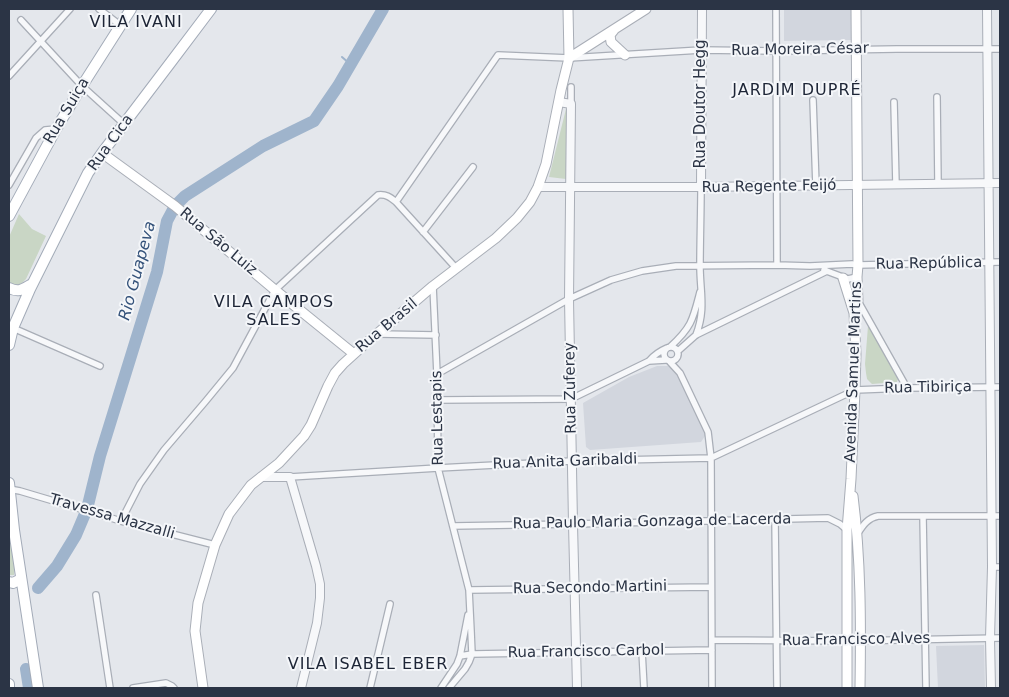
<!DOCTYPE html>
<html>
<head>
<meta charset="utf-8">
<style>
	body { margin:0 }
	#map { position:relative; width:1009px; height:697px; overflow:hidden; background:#e4e7ec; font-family:"DejaVu Sans",sans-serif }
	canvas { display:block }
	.frame { position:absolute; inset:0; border:10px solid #2b3445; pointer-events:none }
</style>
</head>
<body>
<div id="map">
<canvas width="1009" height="697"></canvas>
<div class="frame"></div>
</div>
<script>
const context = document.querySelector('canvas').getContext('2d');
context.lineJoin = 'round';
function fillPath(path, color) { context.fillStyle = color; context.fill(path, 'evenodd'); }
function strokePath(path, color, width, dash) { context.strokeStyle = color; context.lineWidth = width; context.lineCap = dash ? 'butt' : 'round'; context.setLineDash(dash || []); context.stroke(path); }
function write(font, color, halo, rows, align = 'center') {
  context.font = font + ' "DejaVu Sans",sans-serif'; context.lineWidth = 4; context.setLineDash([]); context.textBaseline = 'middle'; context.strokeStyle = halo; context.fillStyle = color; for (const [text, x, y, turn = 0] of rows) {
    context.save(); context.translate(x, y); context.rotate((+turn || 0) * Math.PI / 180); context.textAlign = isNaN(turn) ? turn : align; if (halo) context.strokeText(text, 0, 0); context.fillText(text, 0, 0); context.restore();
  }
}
const built = new Path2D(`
	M 784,9 L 852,9 L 852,40 L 784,41 Z
	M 657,366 L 674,366 L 707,433 L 701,442 L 590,450 L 586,447 L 583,403 L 629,377 Z
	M 984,645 L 985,688 L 938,688 L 936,646 Z`);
const green = new Path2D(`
	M 566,109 L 570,110 L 566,179 L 549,177 Z
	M 19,214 L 32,229 L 46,236 L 26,279 L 22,283 L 16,286 L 9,282 L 9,237 Z
	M 868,326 L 871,326 L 898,379 L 897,382 L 872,384 L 867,379 L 866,373 L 865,364 Z
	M 9,531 L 15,567 L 14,575 L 9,575 Z`);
const stream = new Path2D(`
	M 342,57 L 350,64`);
const river = new Path2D(`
	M 38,588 L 57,566 L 76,535 L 87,509 L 100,456 L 157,272 L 167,221 L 175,206 L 185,196 L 263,146 L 314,121 L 338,86 L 383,9
	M 26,669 L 29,688`);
const minor = new Path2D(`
	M 99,9 L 120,25
	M 776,9 L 777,265
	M 21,20 L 82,86 L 124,124
	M 9,76 L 70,9
	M 937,97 L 938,184
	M 813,100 L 816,186
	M 894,102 L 896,185
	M 571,104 L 571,87
	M 9,185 L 36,138 L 45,130 L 56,129
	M 396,202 L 498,55 L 569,58 L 701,50 L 776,51 L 897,49 L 1000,49
	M 423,232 L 473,167
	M 824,270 L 848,279 L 857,277
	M 433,286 L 437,374 L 438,468 L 469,590 L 471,631 L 472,654 L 469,662 L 465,669 L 449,688
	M 858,301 L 907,388
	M 13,328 L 100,366
	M 378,334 L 436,335
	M 696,335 C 706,309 700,292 700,266 C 700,240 701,213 701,187
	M664 354a7 7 0 1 1 14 0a7 7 0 1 1-14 0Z
	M 670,347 C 692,327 693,319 700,292
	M 678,351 L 696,335 L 827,271
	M 649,361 L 666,360
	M 669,361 L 680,373 L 708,432 L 711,458 L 712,688
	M 437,374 L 569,299 L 611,280 L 642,271 L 676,266 L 777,265 L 810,266 L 852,264 L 858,265 L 1000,262
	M 437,400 L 571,399 L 649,361 C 654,355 660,351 667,348
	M 290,477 L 438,468 L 572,461 L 711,458 L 855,390 L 907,388 L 1000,387
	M 9,489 L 20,491 L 121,521 L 215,545
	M 923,516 L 926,688
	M 775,519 L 777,688
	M 121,521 L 140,484 L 164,450 L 205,402 L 233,368 L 275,290 L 378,195 C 386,194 390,197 396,202 L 456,268
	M 453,526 L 573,524 L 828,518 L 840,524 L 847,530
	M 858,533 C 863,525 868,518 878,516 L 1000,516
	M 992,567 L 1000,567
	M 469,590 L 711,587
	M 96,595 L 110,688
	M 712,640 L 847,641 L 1000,638
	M 642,651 L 644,688
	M 460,656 L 472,654 L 712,650
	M 133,688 L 166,683 L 172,686 L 174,688
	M 370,688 L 390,604
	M 441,688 L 457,664 L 460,656 L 468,615`);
const tertiary = new Path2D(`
	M 987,9 L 992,567 L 990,638 L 991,688
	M 559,102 L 571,104 L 569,299 L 573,524 L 577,688
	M 538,187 L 701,187 L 1000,183
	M 701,187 L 702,9
	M 261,477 L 290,477 L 316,566 L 320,584 L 320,598 L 317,623 L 301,688`);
const secondary = new Path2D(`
	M 614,30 L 610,35 L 611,42 L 625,55
	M 569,58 L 646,9
	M 102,153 L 175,206 L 275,290 L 354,354
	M 843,278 L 854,313
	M 853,496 C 861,560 861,624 860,688
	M 203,688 L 195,631 L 198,603 L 215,545 L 229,514 L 251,485 L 279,463 L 304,436 L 311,425 L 328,386 L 335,373 L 343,364 L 364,345 L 433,286 L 496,238 L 517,218 L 530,202 L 538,187 L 546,164 L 561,90 L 569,58 L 568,9
	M 847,688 L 847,530 L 851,479 L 855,390 L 856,354 L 854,313 L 858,301 L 857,277 L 858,265 L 856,9`);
const primary = new Path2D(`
	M 9,216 L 56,129 L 82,86 L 131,9
	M 9,288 C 19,293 23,289 32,284
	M 9,345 L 13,328 L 30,289 L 88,173 L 102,153 L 171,62 L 211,9
	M 9,483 L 14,530 L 38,688
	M 9,582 L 13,583 L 21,579
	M 9,684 L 9,688`);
const streetNames = [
	["Rua Moreira César",800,50,-1],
	["Rua Doutor Hegg",701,104,-90],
	["Rua Suiça",67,111,-59],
	["Rua Cica",111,143,-54],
	["Rua Regente Feijó",769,187,-1],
	["Rua São Luiz",218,242,40],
	["Rua República",929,264,-1],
	["Rua Brasil",387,326,-40],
	["Avenida Samuel Martins",854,372,-88],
	["Rua Zuferey",571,388,-91],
	["Rua Tibiriça",928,388,-1],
	["Rua Lestapis",438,418,-91],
	["Rua Anita Garibaldi",565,462,-2],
	["Travessa Mazzalli",112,517,16],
	["Rua Paulo Maria Gonzaga de Lacerda",652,522,-1],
	["Rua Secondo Martini",590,588,-1],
	["Rua Francisco Alves",856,640,-1],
	["Rua Francisco Carbol",586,652,-1]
];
const neighbourhoodNames = [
	["VILA IVANI",136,23],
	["JARDIM DUPRÉ",797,91],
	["VILA CAMPOS",274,303],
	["SALES",274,321],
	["VILA ISABEL EBER",368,665]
];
const waterNames = [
	["Rio Guapeva",138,271,-75]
];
fillPath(built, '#d2d6de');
fillPath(green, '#c9d6c5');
strokePath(stream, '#9fb4cc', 2);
strokePath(river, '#9fb4cc', 12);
strokePath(minor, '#a9aeb7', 8);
strokePath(tertiary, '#a9aeb7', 10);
strokePath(secondary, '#a9aeb7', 11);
strokePath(primary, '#a3abb8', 12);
strokePath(minor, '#f7f8fa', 5.5);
strokePath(tertiary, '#f7f8fa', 8);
strokePath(secondary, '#fff', 9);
strokePath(primary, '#fff', 10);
write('15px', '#2b3445', '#f4f6f9', streetNames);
context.letterSpacing = '1px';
write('16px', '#1d2536', '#f4f6f9', neighbourhoodNames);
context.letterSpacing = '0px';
write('italic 16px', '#34527a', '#f4f6f9', waterNames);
</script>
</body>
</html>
